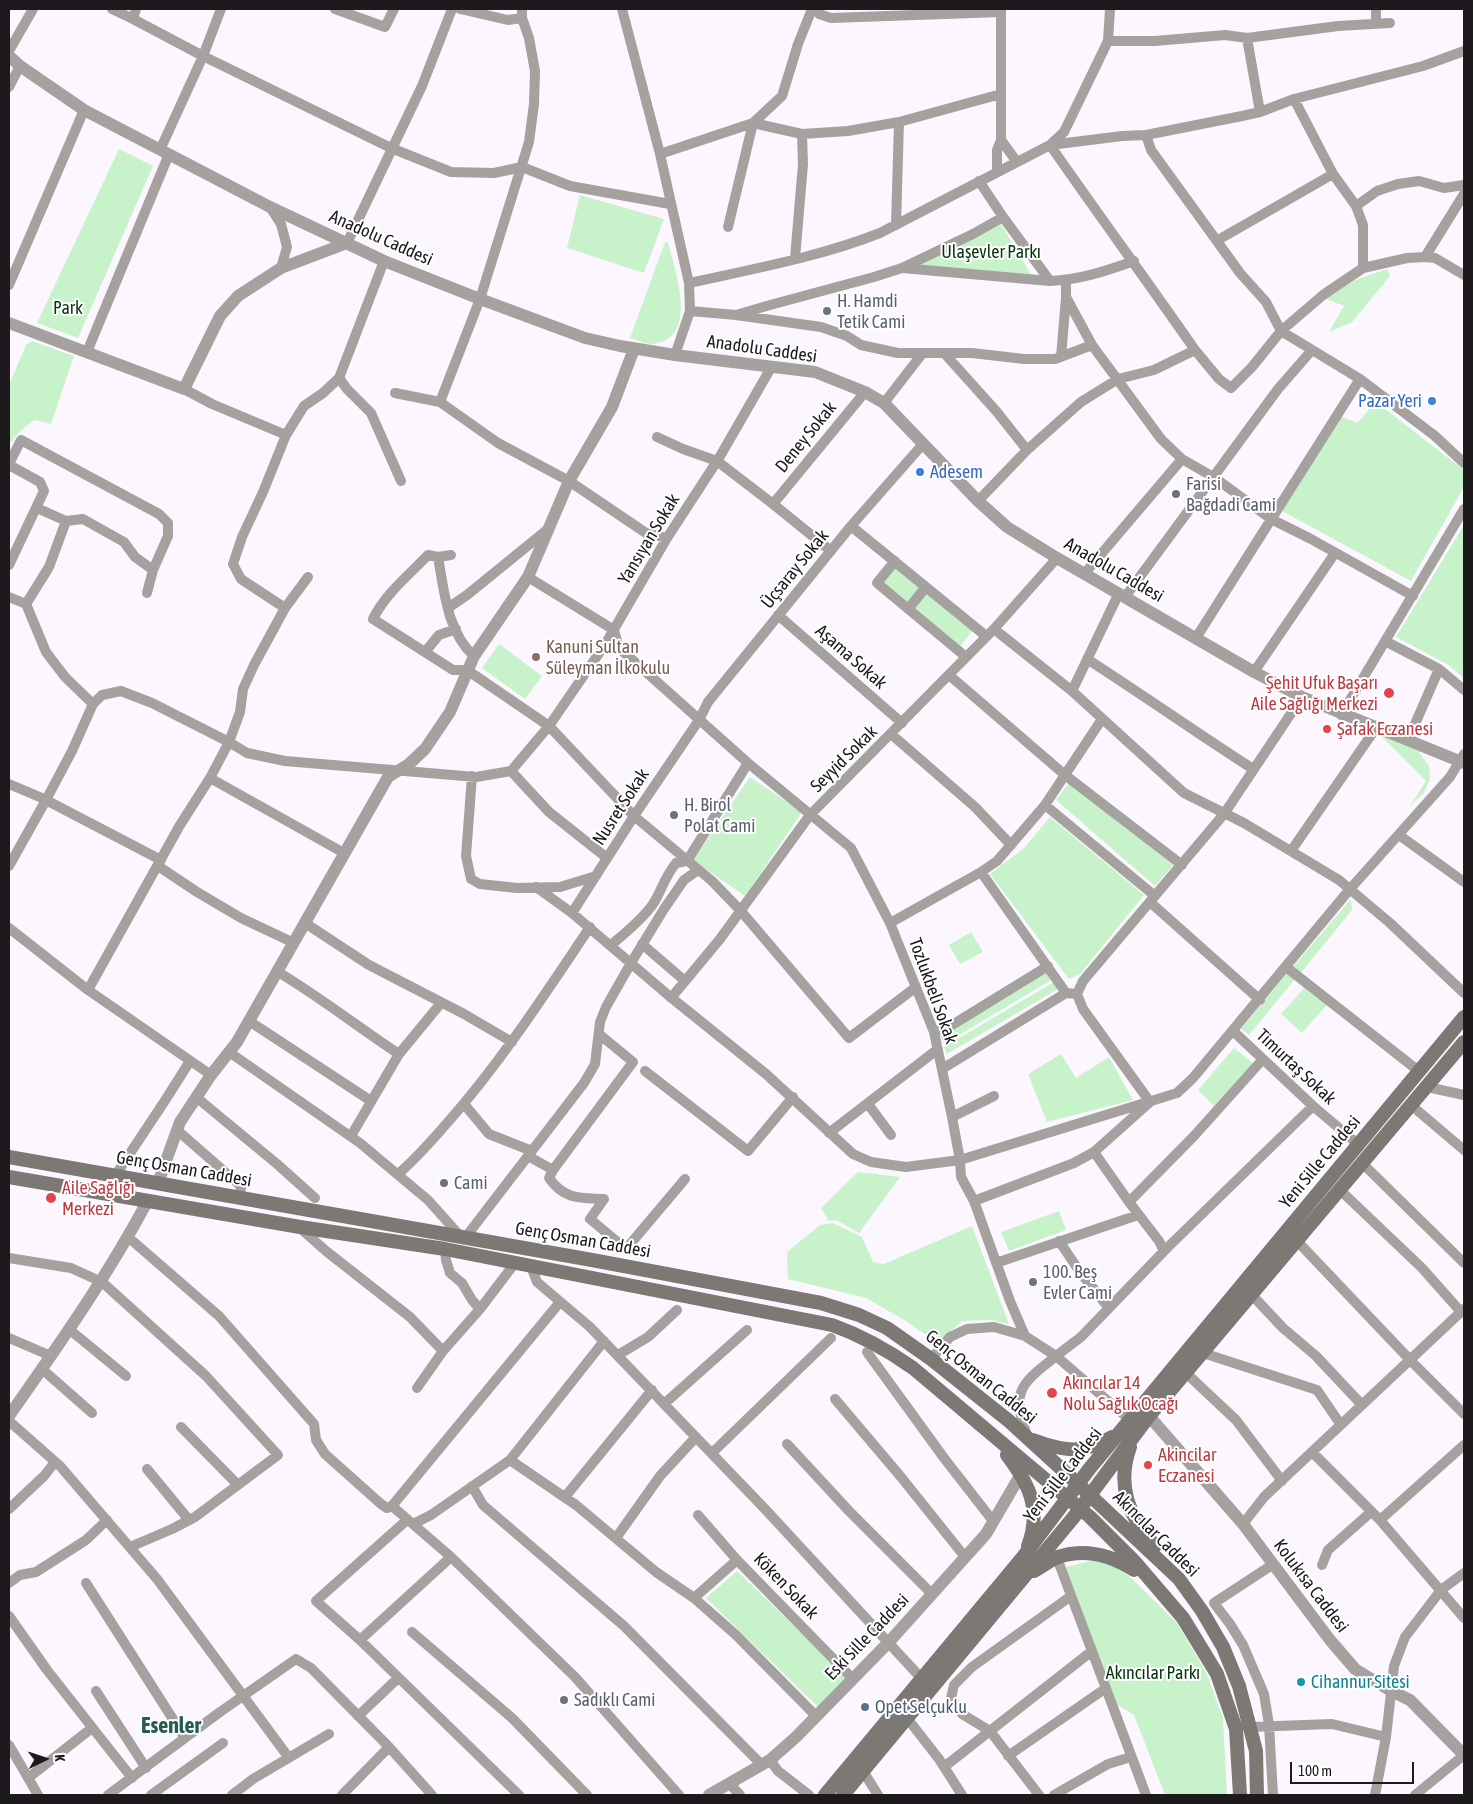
<!DOCTYPE html>
<html>
<head>
<meta charset="utf-8">
<style>
	body { margin:0 }
	#map { position:relative; width:1473px; height:1804px; overflow:hidden; background:#fbf6ff; font-family:"Asap Condensed",sans-serif }
	canvas { display:block }
	.frame { position:absolute; inset:0; border:10px solid #1c1a1d; pointer-events:none }
	.north { position:absolute; left:20px; top:1734px; width:50px; height:50px; -webkit-text-stroke:4px #fff; paint-order:stroke; rotate:86deg; font-size:14px; font-weight:700; line-height:20px; text-align:center; color:#1c1a1d }
	.north::after { content:''; display:block; margin:auto; width:18px; height:22px; background:#1c1a1d; clip-path:polygon(50% 0,100% 100%,50% 72%,0 100%) }
	.scale { position:absolute; left:1290px; top:1762px; width:124px; height:22px; box-sizing:border-box; border:2px solid #1c1a1d; border-top:0; padding-left:6px; font-size:15px; line-height:18px; white-space:nowrap; color:#1c1a1d; -webkit-text-stroke:4px #fff; paint-order:stroke }
</style>
</head>
<body>
<div id="map">
<canvas width="1473" height="1804"></canvas>
<div class="frame"></div>
<div class="north">K</div>
<div class="scale">100 m</div>
</div>
<script>
const context = document.querySelector('canvas').getContext('2d');
context.lineJoin = 'round';
function fillPath(path, color) { context.fillStyle = color; context.fill(path, 'evenodd'); }
function strokePath(path, color, width, dash) { context.strokeStyle = color; context.lineWidth = width; context.lineCap = dash ? 'butt' : 'round'; context.setLineDash(dash || []); context.stroke(path); }
function write(font, color, halo, rows, align = 'center') {
  context.font = font + ' "Asap Condensed",sans-serif'; context.lineWidth = 4; context.setLineDash([]); context.textBaseline = 'middle'; context.strokeStyle = halo; context.fillStyle = color; for (const [text, x, y, turn = 0] of rows) {
    context.save(); context.translate(x, y); context.rotate((+turn || 0) * Math.PI / 180); context.textAlign = isNaN(turn) ? turn : align; if (halo) context.strokeText(text, 0, 0); context.fillText(text, 0, 0); context.restore();
  }
}
const green = new Path2D(`
	M 119,149 L 153,166 L 78,338 L 37,323 Z
	M 580,195 L 664,219 L 644,273 L 567,248 Z
	M 1001,224 L 1032,276 L 919,265 Z
	M 665,242 L 668,242 C 674,267 696,327 664,341 C 660,342 656,344 652,344 C 645,344 637,340 630,338 Z
	M 1387,269 L 1390,276 L 1352,322 L 1329,332 L 1344,306 L 1326,299 L 1355,280 Z
	M 32,341 L 74,356 L 51,424 L 34,420 L 19,432 L 9,444 L 9,385 L 26,345 Z
	M 1376,402 L 1464,470 L 1464,487 L 1411,581 L 1282,511 L 1340,416 L 1357,423 Z
	M 1464,525 L 1464,678 L 1447,664 L 1396,637 Z
	M 896,567 L 972,631 L 960,647 L 881,583 Z
	M 499,644 L 542,676 L 525,699 L 482,668 Z
	M 1378,733 L 1418,751 L 1429,766 L 1430,778 L 1424,793 L 1410,806 L 1426,781 Z
	M 750,777 L 802,812 L 745,896 L 693,860 Z
	M 1069,783 L 1173,865 L 1155,886 L 1056,800 Z
	M 1050,817 L 1144,895 L 1080,974 L 1069,979 L 990,874 L 1024,848 Z
	M 1351,899 L 1352,910 L 1300,974 L 1292,968 Z
	M 971,932 L 983,952 L 960,964 L 949,945 Z
	M 1048,971 L 1053,979 L 944,1044 L 940,1036 Z
	M 1287,973 L 1295,979 L 1249,1035 L 1241,1029 Z
	M 1054,982 L 1058,989 L 947,1054 L 944,1047 Z
	M 1304,988 L 1327,1005 L 1302,1033 L 1281,1014 Z
	M 1234,1048 L 1253,1063 L 1214,1106 L 1198,1090 Z
	M 1061,1054 L 1076,1078 L 1109,1057 L 1133,1100 L 1047,1122 L 1028,1074 Z
	M 858,1172 L 900,1177 L 859,1233 L 836,1220 L 829,1221 L 821,1208 Z
	M 1059,1211 L 1066,1230 L 1009,1251 L 1001,1232 Z
	M 833,1223 L 862,1237 L 873,1262 L 884,1264 L 972,1226 L 1009,1324 L 991,1320 L 962,1321 L 938,1343 L 904,1320 L 866,1298 L 788,1279 L 787,1252 L 820,1225 Z
	M 1094,1560 L 1113,1565 L 1130,1577 L 1177,1623 L 1207,1674 L 1223,1718 L 1227,1795 L 1165,1795 L 1134,1715 L 1116,1704 L 1066,1567 Z
	M 737,1571 L 848,1678 L 819,1708 L 706,1598 Z`);
const minor = new Path2D(`
	M 112,9 L 133,19 L 136,9
	M 335,9 L 385,27 L 394,9
	M 460,9 L 508,20 L 522,18
	M 622,9 L 660,154 L 689,283
	M 816,9 L 819,14 L 831,18 L 1001,12
	M 1001,9 L 1001,140 L 1017,162
	M 133,19 L 203,56 L 391,148 L 451,172 L 494,173 L 522,167 L 570,186 L 670,204
	M 1376,24 L 1376,9
	M 1247,38 L 1260,112
	M 1108,41 L 1155,41 L 1225,35 L 1247,38 L 1338,26 L 1390,23
	M 9,51 L 33,9
	M 9,87 L 20,66
	M 1294,99 L 1333,174 L 1356,206 L 1363,225 L 1363,268
	M 1146,135 L 1151,150 L 1240,273 L 1266,302 L 1281,331 L 1360,379 L 1196,638
	M 160,150 L 203,56 L 221,9
	M 660,154 L 753,123 L 802,134 L 848,131 L 899,122 L 1001,94
	M 997,172 L 997,150 L 1001,140
	M 979,181 L 1003,217 L 1050,281 C 1079,280 1106,271 1134,261
	M 1356,206 L 1377,191 L 1398,184 L 1419,181 L 1444,188 L 1464,185
	M 270,207 L 281,224 L 287,247 L 281,268
	M 896,225 L 899,122
	M 728,227 L 753,123 L 782,96 L 798,44 L 812,9
	M 1218,240 L 1333,174
	M 347,243 L 422,86 L 452,9
	M 1425,257 L 1464,194
	M 795,258 L 803,164 L 802,134
	M 902,268 L 1050,281
	M 1066,281 L 1066,297 L 1092,345 L 1161,439 L 1182,459 L 1215,478 L 1271,519 L 1311,539 L 1413,596
	M 9,285 L 84,110
	M 690,311 L 736,315 L 770,305 L 874,277 L 902,268 L 973,234 L 1003,217
	M 736,315 L 821,327 L 847,336 L 861,345 L 898,353 L 972,353 L 1024,359 L 1055,359 L 1092,345
	M 1195,350 C 1147,281 1098,214 1050,145 L 1122,136 L 1146,135 L 1242,116 L 1260,112 L 1294,99 L 1423,66 L 1464,51
	M 87,352 L 169,154
	M 945,354 L 997,412 L 1027,450
	M 675,355 L 690,311 L 689,283 C 753,269 819,257 880,233 L 1050,145 L 1064,132 L 1108,41 L 1110,9
	M 1061,357 L 1066,298
	M 339,378 L 347,389 L 371,413 L 401,481
	M 1360,379 L 1435,436 L 1464,463
	M 184,389 L 212,404 L 286,435
	M 395,393 L 440,402 L 498,443 L 569,481 L 646,533 L 667,538
	M 440,402 L 480,299 L 529,142 L 534,104 L 535,71 L 529,38 L 522,18 L 522,9
	M 884,403 L 922,354
	M 657,437 L 683,449 L 717,461 L 773,504 L 831,551
	M 9,464 L 21,440 L 159,514 L 168,523 L 168,536 L 153,570 L 147,593
	M 9,465 L 40,482 L 44,491 L 9,565
	M 978,501 L 1027,450 L 1081,402 L 1118,379 L 1154,370 L 1195,350 L 1219,379 L 1231,388 L 1252,367 L 1281,331 L 1323,295 L 1363,268 L 1407,258 L 1425,257 L 1435,258 L 1464,275
	M 773,504 L 865,392
	M 37,508 L 66,521 L 83,519 L 124,542 L 135,557 L 153,570
	M 66,521 L 49,567 L 26,604 L 46,652 L 65,677 L 93,704
	M 851,526 L 986,636
	M 451,555 L 438,557 L 428,555 C 408,576 386,593 373,619 L 453,670 L 467,670 L 549,726 L 634,816 L 712,881 L 740,910 L 849,1038 L 916,987
	M 438,557 C 444,590 447,632 474,656
	M 895,561 L 877,583 L 966,657
	M 1085,573 L 1182,459
	M 308,577 L 285,608 L 241,579 L 233,564 L 242,537 L 263,492 L 286,435 L 304,406 L 323,393 L 339,378 L 384,261
	M 528,577 L 614,630 L 619,648 L 748,763 L 851,848 L 890,923 L 934,1032 L 952,1117 L 960,1160 L 906,1167 L 871,1162 L 853,1154 L 766,1074 L 668,995 L 572,913 L 536,887
	M 9,597 L 26,604
	M 1125,597 L 1278,389 L 1312,350
	M 448,608 L 467,595 L 547,530
	M 908,609 L 926,587
	M 778,615 L 902,723
	M 994,629 L 1072,691 L 1184,793 L 1244,823 L 1339,880 L 1390,923 L 1464,993
	M 1385,641 L 1439,669 L 1464,690
	M 425,652 L 439,635 L 456,629
	M 1087,659 C 1143,695 1197,733 1253,769
	M 1254,672 L 1335,553
	M 949,675 L 1065,775 L 1182,865
	M 1072,691 L 1119,593
	M 1341,715 L 1464,509
	M 891,734 L 975,807 L 1011,845
	M 1408,740 L 1439,669
	M 511,771 L 549,812 L 607,858
	M 472,776 L 466,856 L 471,879 L 480,884 L 517,888 L 560,887 L 596,876
	M 210,778 L 344,853
	M 9,784 L 42,798 L 161,860
	M 1045,805 L 1155,896
	M 1399,835 L 1464,882
	M 1291,851 L 1376,728
	M 9,866 L 46,800 L 72,751 L 93,704 L 102,695 L 121,691 L 152,703 L 229,742 L 247,753 L 285,761 L 476,777 L 511,771 L 549,726 L 606,643 L 667,538 L 719,458 L 772,366
	M 158,866 L 197,892 L 241,918 L 294,943
	M 981,872 L 997,861 L 1045,805 L 1102,719
	M 1150,902 L 1260,1000
	M 572,913 L 634,816 L 699,720 L 708,702 L 851,526 L 923,444
	M 305,923 L 369,965 L 464,1014 L 512,1042
	M 890,923 L 981,872 L 1066,993 L 1077,994
	M 9,928 L 88,990 L 211,1075
	M 642,944 L 685,981
	M 611,945 C 624,934 643,919 653,904 C 662,890 664,878 676,863 L 687,861 L 748,763
	M 1286,967 L 1420,1072
	M 278,972 C 320,997 358,1027 399,1054
	M 88,990 L 180,825 L 210,778 L 229,742 L 240,712 L 243,689 L 254,665 L 285,608
	M 671,998 L 720,939 L 810,815 L 994,629 L 1057,558
	M 249,1021 L 371,1101
	M 1233,1031 L 1313,1106 L 1359,1145
	M 934,1032 L 952,1025 L 1048,966
	M 229,1052 L 360,1143 L 428,1200 L 462,1238
	M 1263,1059 L 1194,1136 L 1129,1202 L 1094,1152 L 1150,1102 L 1083,1009 L 1077,994 L 1083,981 L 1224,814 L 1302,697
	M 942,1069 L 1066,993
	M 645,1071 L 748,1151 L 793,1097
	M 1427,1087 L 1464,1095
	M 196,1097 L 277,1164 L 315,1198
	M 464,1104 L 489,1134 L 532,1151
	M 868,1104 L 891,1135
	M 1411,1105 L 1464,1150
	M 1313,1106 L 1168,1247 L 1081,1337 L 1056,1356 L 1025,1336 L 1010,1301 L 974,1201 L 961,1177 L 960,1160 L 1177,1093 L 1193,1078 L 1350,889 L 1450,777 L 1464,754
	M 952,1117 L 994,1096
	M 177,1130 L 241,1186 L 240,1197
	M 829,1133 L 938,1049
	M 351,1136 L 399,1054 L 441,1003
	M 528,1156 L 553,1170 L 633,1062 L 599,1034
	M 1362,1163 L 1464,1263
	M 553,1170 L 549,1178 C 565,1200 579,1198 604,1199
	M 398,1174 C 417,1158 432,1140 448,1122 C 501,1062 545,994 590,927
	M 115,1176 L 166,1099 L 190,1061
	M 1340,1190 L 1422,1268 L 1461,1312
	M 604,1199 L 590,1219 L 626,1249 L 685,1179
	M 974,1201 L 1074,1163 L 1094,1152
	M 1129,1202 L 1159,1241 L 1164,1251
	M 300,1228 L 326,1251 L 410,1317 L 443,1351
	M 128,1237 L 219,1316 L 314,1424 L 316,1440 L 325,1454 L 381,1504 L 387,1508 L 392,1506
	M 465,1238 L 584,1083 L 595,1064 L 600,1022 L 606,1007 L 631,963 L 664,909 L 684,880 L 698,870
	M 1059,1241 L 1080,1272 L 1109,1308
	M 1297,1241 L 1413,1363 L 1464,1414
	M 445,1249 L 446,1260 L 450,1273 L 462,1283 L 472,1300 L 480,1309
	M 9,1258 L 71,1268 L 102,1282 L 206,1376 L 278,1455 L 195,1517 L 172,1529 L 130,1547
	M 996,1263 L 1138,1215
	M 531,1266 L 537,1282 L 590,1327 L 765,1509 L 922,1679
	M 1252,1295 L 1283,1328 L 1316,1356 L 1362,1405
	M 560,1302 L 392,1506 L 451,1557 L 575,1677 L 679,1795
	M 70,1330 L 126,1376
	M 9,1338 L 51,1356
	M 604,1341 L 510,1460 L 576,1505 L 656,1572 L 694,1598 L 736,1635 L 816,1716
	M 867,1352 L 944,1458 L 993,1521
	M 1203,1353 L 1317,1390 L 1341,1425
	M 618,1355 L 648,1337 L 677,1310
	M 931,1359 L 950,1337 L 967,1329 L 994,1327 L 1025,1336
	M 42,1369 L 92,1413
	M 1186,1373 L 1236,1420 L 1282,1481
	M 417,1388 L 443,1351 L 480,1309 L 515,1263
	M 835,1399 L 901,1477 L 965,1557
	M 664,1404 L 747,1330
	M 9,1421 L 60,1466 L 157,1579 L 289,1758
	M 181,1427 L 238,1485
	M 1028,1438 C 1024,1426 1017,1409 1020,1396 C 1023,1379 1045,1366 1056,1356 L 1130,1420
	M 787,1444 L 849,1511 L 932,1594
	M 712,1453 L 831,1338
	M 1313,1453 L 1380,1520 L 1464,1618
	M 147,1469 L 189,1520
	M 472,1486 L 483,1505 L 624,1626 L 761,1764
	M 565,1497 L 652,1390
	M 9,1509 L 44,1476 L 55,1462
	M 698,1515 L 737,1560 L 852,1678
	M 407,1520 L 316,1601 L 360,1640 L 519,1795
	M 1380,1520 L 1464,1445
	M 413,1524 L 431,1515 L 510,1460
	M 1243,1524 L 1264,1497 L 1464,1309
	M 616,1538 L 660,1476 L 696,1437
	M 1057,1558 L 1146,1795
	M 1272,1565 L 1214,1603 L 1230,1624 L 1243,1645 L 1264,1694 L 1269,1725 L 1273,1795
	M 1322,1565 L 1328,1550 L 1371,1512
	M 9,1583 L 20,1575 L 36,1572 L 86,1540 L 107,1520
	M 86,1583 L 185,1738
	M 694,1598 L 737,1560
	M 9,1616 L 47,1670 L 132,1778
	M 412,1632 L 512,1718 L 587,1795
	M 360,1640 L 451,1557
	M 96,1691 L 146,1768
	M 358,1716 L 398,1678
	M 907,1718 L 939,1759 L 962,1795
	M 1250,1727 L 1332,1724 L 1386,1737
	M 9,1745 L 38,1795
	M 1008,1756 L 1106,1688
	M 770,1760 L 778,1771 L 809,1795
	M 944,1767 L 1092,1651
	M 863,1771 L 878,1795
	M 28,1778 L 92,1728
	M 729,1783 L 740,1795
	M 108,1795 L 220,1712 L 296,1659 L 311,1668 L 389,1747 L 432,1795
	M 151,1795 L 223,1743
	M 232,1795 L 253,1779 L 329,1734
	M 342,1795 L 389,1747
	M 1039,1795 L 990,1731 L 962,1714 L 951,1698 L 954,1685 L 972,1667 L 1071,1596
	M 1054,1795 L 1108,1764 L 1131,1757
	M 1375,1795 L 1386,1737 L 1394,1666 L 1405,1637 L 1441,1590 L 1464,1573
	M 1415,1795 L 1464,1755`);
const tertiary = new Path2D(`
	M 9,56 L 20,66 L 84,110 L 270,207 L 384,261 L 480,299 L 585,338 L 620,346 L 675,355 L 815,372 L 865,392 L 884,403 L 978,501 L 1007,527 L 1057,558 L 1254,672 L 1302,697 L 1464,763
	M 9,323 L 184,389 L 220,316 L 238,296 L 281,268 L 347,243
	M 158,1183 L 180,1122 L 211,1075 L 237,1042 L 388,777 L 409,764 L 425,749 L 450,712 L 474,656 L 528,577 L 569,481 L 612,407 L 634,349
	M 9,1416 C 58,1346 107,1277 147,1202
	M 1149,1416 L 1243,1524 L 1330,1640 L 1355,1669 L 1391,1691 L 1410,1700 L 1464,1755
	M 709,1795 L 770,1760 L 796,1737 L 889,1642 L 986,1534 L 1021,1474`);
const secondary = new Path2D(`
	M 9,1157 L 592,1260 L 821,1303 L 859,1315 L 887,1328 L 931,1359 L 1009,1421 L 1078,1484 L 1179,1579 L 1202,1611 L 1223,1647 L 1239,1686 L 1256,1751 L 1257,1795
	M 9,1177 L 300,1227 L 445,1249 L 832,1325 C 863,1336 886,1349 913,1368 L 1090,1517 L 1135,1562 L 1183,1618 L 1217,1674 L 1236,1729 L 1240,1795
	M 1033,1440 C 1064,1451 1082,1455 1112,1437
	M 1130,1447 C 1116,1486 1129,1517 1155,1546
	M 1007,1455 C 1029,1484 1042,1509 1028,1546
	M 1034,1571 C 1042,1567 1050,1560 1058,1557 C 1085,1548 1111,1555 1134,1570
	M 825,1795 L 1023,1557 L 1090,1468 L 1464,1017
	M 843,1795 L 1073,1518 L 1149,1416 L 1464,1042`);
const markers = [
	[827,311,5,"#6b7280"],
	[1432,401,5,"#3f7fe0"],
	[920,472,5,"#3f7fe0"],
	[1176,494,5,"#6b7280"],
	[536,657,5,"#8d6e63"],
	[1389,693,6,"#e0444e"],
	[1327,729,5,"#e0444e"],
	[674,815,5,"#6b7280"],
	[444,1183,5,"#6b7280"],
	[51,1198,6,"#e0444e"],
	[1033,1282,5,"#6b7280"],
	[1052,1393,6,"#e0444e"],
	[1148,1465,5,"#e0444e"],
	[1301,1682,5,"#0f9aa8"],
	[564,1700,5,"#6b7280"],
	[865,1707,5,"#5c6f8a"]
];
const streetNames = [
	["Anadolu Caddesi",381,238,24],
	["Anadolu Caddesi",762,349,8],
	["Deney Sokak",806,437,-51],
	["Yansıyan Sokak",649,539,-59],
	["Üçsaray Sokak",795,569,-51],
	["Anadolu Caddesi",1114,570,30],
	["Aşama Sokak",851,657,41],
	["Seyyid Sokak",844,759,-45],
	["Nusret Sokak",621,807,-57],
	["Tozlukbeli Sokak",933,991,70],
	["Timurtaş Sokak",1296,1067,43],
	["Yeni Sille Caddesi",1320,1162,-50],
	["Genç Osman Caddesi",184,1169,10],
	["Genç Osman Caddesi",583,1240,10],
	["Genç Osman Caddesi",981,1377,39],
	["Yeni Sille Caddesi",1063,1475,-52],
	["Akıncılar Caddesi",1156,1534,45],
	["Köken Sokak",786,1586,46],
	["Kolukısa Caddesi",1311,1586,53],
	["Eski Sille Caddesi",867,1637,-46]
];
const parkNames = [
	["Ulaşevler Parkı",991,252],
	["Park",68,308],
	["Akıncılar Parkı",1153,1673]
];
const worshipNames = [
	["H. Hamdi",837,301],
	["Tetik Cami",837,322],
	["Farisi",1186,484],
	["Bağdadi Cami",1186,505],
	["H. Birol",684,805],
	["Polat Cami",684,826],
	["Cami",454,1183],
	["100. Beş",1043,1272],
	["Evler Cami",1043,1293],
	["Sadıklı Cami",574,1700]
];
const shopNames = [
	["Pazar Yeri",1422,401],
	["Adesem",930,472,"left"]
];
const educationNames = [
	["Kanuni Sultan",546,647],
	["Süleyman İlkokulu",546,668]
];
const healthNames = [
	["Şehit Ufuk Başarı",1378,683,"right"],
	["Aile Sağlığı Merkezi",1378,704,"right"],
	["Şafak Eczanesi",1337,729],
	["Aile Sağlığı",62,1188],
	["Merkezi",62,1209],
	["Akıncılar 14",1063,1383],
	["Nolu Sağlık Ocağı",1063,1404],
	["Akincilar",1158,1455],
	["Eczanesi",1158,1476]
];
const cultureNames = [
	["Cihannur Sitesi",1311,1682]
];
const serviceNames = [
	["Opet Selçuklu",875,1707]
];
const districtNames = [
	["Esenler",171,1726]
];
fillPath(green, '#c8f3ca');
strokePath(minor, '#a4a19e', 10);
strokePath(tertiary, '#a4a19e', 12);
strokePath(secondary, '#7c7873', 14);
for (const [x, y, r, color] of markers) { const dot = new Path2D(); dot.arc(x, y, r, 0, 2 * Math.PI); context.fillStyle = color; context.fill(dot); strokePath(dot, '#fff', 2); }
write('18px', '#1c1a1d', '#fff', streetNames);
write('18px', '#05340e', '#fff', parkNames);
write('18px', '#5b616d', '#fff', worshipNames, 'left');
write('18px', '#366cbe', '#fff', shopNames, 'right');
write('18px', '#785e54', '#fff', educationNames, 'left');
write('18px', '#be3a42', '#fff', healthNames, 'left');
write('18px', '#0d838f', '#fff', cultureNames, 'left');
write('18px', '#4e5e75', '#fff', serviceNames, 'left');
write('bold 22px', '#255c53', '#fff', districtNames);
</script>
</body>
</html>
